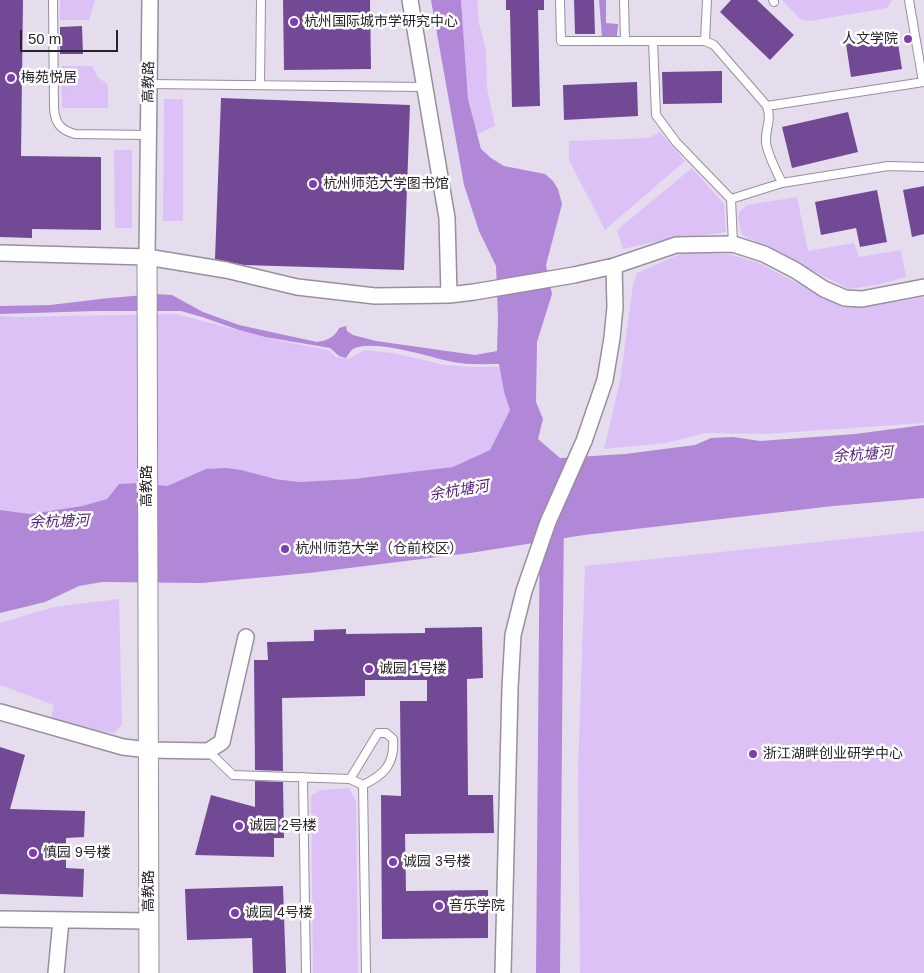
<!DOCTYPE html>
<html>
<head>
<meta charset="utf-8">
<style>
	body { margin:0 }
	#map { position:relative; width:924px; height:973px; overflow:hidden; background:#e5ddee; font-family:Helvetica,sans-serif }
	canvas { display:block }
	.scale { position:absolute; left:20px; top:30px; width:98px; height:22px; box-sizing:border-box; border:2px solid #27242a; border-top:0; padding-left:6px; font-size:15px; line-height:18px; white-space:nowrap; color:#27242a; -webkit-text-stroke:4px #fff; paint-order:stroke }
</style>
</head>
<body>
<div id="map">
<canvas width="924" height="973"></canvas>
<div class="scale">50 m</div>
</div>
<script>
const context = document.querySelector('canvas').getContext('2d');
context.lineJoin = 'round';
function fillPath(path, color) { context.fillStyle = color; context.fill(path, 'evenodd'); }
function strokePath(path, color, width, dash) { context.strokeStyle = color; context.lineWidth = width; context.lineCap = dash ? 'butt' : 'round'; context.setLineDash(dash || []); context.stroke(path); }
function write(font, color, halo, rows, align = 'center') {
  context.font = font + ' Helvetica,"Noto Sans SC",sans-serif'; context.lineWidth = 5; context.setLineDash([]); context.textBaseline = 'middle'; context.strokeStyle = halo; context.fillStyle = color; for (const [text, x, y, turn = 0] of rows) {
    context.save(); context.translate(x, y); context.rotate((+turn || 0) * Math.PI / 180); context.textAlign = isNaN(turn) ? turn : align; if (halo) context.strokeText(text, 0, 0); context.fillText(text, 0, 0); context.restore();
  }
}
const green = new Path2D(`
	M 60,0 L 95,0 L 89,20 L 60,20 Z
	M 461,0 L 477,0 L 479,24 L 486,49 L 487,88 L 495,126 L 476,135 L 468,99 Z
	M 782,0 L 892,0 L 887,8 L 810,21 L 800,19 Z
	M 61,66 L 92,66 L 98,77 L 108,85 L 108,108 L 62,108 Z
	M 164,99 L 183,99 L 183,221 L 163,221 Z
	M 660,132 L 685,161 L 605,230 L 569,160 L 569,141 L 649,138 Z
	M 114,150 L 132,150 L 132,228 L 115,228 Z
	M 692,168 L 724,204 L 726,232 L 658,241 L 623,249 L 617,230 Z
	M 797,197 L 808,251 L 854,243 L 859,257 L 901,250 L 906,277 L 876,285 L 849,289 L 742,235 L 738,218 L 740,211 L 747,205 Z
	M 682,253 L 728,254 L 757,262 L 843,307 L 877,305 L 924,297 L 924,423 L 765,434 L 706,433 L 666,443 L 604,449 L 620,381 L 633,285 L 637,273 Z
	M 176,314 L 276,340 L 328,350 L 336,357 L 349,359 L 364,350 L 393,353 L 445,365 L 472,367 L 500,367 L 504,392 L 510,410 L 490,450 L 454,467 L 353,479 L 299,482 L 259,475 L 206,469 L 167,486 L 119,484 L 107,499 L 82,506 L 29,514 L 0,510 L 0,316 L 16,317 Z
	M 924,531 L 924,973 L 580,973 L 578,770 L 585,566 Z
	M 119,599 L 122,725 L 114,733 L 104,732 L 51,718 L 54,705 L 0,685 L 0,623 L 54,607 Z
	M 349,788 L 356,801 L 358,973 L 313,973 L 311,795 L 321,790 Z`);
const water = new Path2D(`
	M 431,0 L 461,0 L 468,99 L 481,149 L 491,158 L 504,166 L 545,174 L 553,181 L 558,189 L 562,204 L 546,265 L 552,294 L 537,342 L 536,402 L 543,419 L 538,439 L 560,458 L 625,454 L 695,445 L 711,438 L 733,437 L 760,441 L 855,434 L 924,425 L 924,498 L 833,506 L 584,535 L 470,553 L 309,573 L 202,583 L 102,582 L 79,586 L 45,602 L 0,613 L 0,510 L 30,514 L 82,506 L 107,499 L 119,484 L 138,483 L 167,486 L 206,469 L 226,468 L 241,470 L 276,479 L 299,482 L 353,479 L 453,467 L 490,450 L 510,410 L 504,392 L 499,364 C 484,364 468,365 453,362 C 430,357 373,338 353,349 C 350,351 348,355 346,358 L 339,356 L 330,348 L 265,337 L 239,330 L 202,317 L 181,311 L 96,311 L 0,314 L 0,306 L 50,305 L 109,298 L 156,294 L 172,295 L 203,312 L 239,325 L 317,342 C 328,340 334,338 339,328 L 346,326 L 347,331 L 353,335 L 376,341 L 475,355 L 497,351 L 498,318 L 496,266 L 479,231 L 464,185 Z
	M 599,0 L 606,0 L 606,23 L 618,24 L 617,36 L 602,37 Z`);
const river = new Path2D(`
	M 548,973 L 552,507`);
const building = new Path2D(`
	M 0,0 L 23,0 L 21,156 L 101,157 L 101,230 L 32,229 L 32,238 L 0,237 Z
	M 283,0 L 370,0 L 371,69 L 284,70 Z
	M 506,0 L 544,0 L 544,10 L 538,10 L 540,106 L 512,107 L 510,10 L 506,10 Z
	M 574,0 L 594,0 L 595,34 L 575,34 Z
	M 731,0 L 757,0 L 794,35 L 770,60 L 720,12 Z
	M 82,26 L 83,54 L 60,54 L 60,27 Z
	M 897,37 L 902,69 L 851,77 L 846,44 Z
	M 722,71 L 722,103 L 663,104 L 662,72 Z
	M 637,82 L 638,116 L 564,120 L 563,85 Z
	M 221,98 L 410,105 L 404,270 L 244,265 L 215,259 Z
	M 848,112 L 858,152 L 792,168 L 782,127 Z
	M 924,186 L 924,234 L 912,237 L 903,190 Z
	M 877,190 L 887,242 L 860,247 L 856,228 L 821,235 L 815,202 Z
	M 482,627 L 483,678 L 467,679 L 468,795 L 493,795 L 494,833 L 405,834 L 406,891 L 488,890 L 488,938 L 382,939 L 381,795 L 401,796 L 400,701 L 427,701 L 427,680 L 365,680 L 365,696 L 282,698 L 283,771 L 255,770 L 254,660 L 268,660 L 267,642 L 314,641 L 314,630 L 346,629 L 346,634 L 425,633 L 425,628 Z
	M 0,747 L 25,755 L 10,809 L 85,811 L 84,837 L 66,838 L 66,868 L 84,869 L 83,897 L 0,894 Z
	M 255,781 L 283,782 L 284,838 L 274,838 L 274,857 L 195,855 L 211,795 L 255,807 Z
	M 283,886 L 286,973 L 253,973 L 252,938 L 187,940 L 185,889 Z`);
const service = new Path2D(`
	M 53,0 L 54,108 C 55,124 61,130 75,134 L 148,135
	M 560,0 L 561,41 L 705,41 L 714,45 L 767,106 C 772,123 765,127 766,142 C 767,154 777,172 782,183 L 888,166 L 924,167
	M 624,0 L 625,41
	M 773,0 L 774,2
	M 909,0 L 923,82
	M 653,41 L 656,115 L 676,142 L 731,199 L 782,183
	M 705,41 L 707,0
	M 149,84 L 425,87
	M 260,85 L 261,0
	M 767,106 L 924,82
	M 731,199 L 733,244
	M 208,751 L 233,775 L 350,779 L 363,785 C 384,775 395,764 393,739 L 386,733 L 378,733 L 350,779
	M 303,777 L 306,973
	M 363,785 L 366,973`);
const minor = new Path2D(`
	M 410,0 L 447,218 L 449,295
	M 0,253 L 147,257 L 226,270 L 297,287 L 375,296 L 449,295 L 474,292 L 574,275 L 614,266 L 676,245 L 733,244 L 764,254 L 795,270 L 824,289 L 845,298 L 862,299 L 924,287
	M 147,257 L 150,0
	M 0,712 L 123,747 L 149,750 L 208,751 L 222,742 L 246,637
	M 0,919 L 149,921
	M 56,973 L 61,920
	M 503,973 L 510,688 L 513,635 L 524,591 L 548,522 L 584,441 L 605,380 L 612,338 L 615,307 L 614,266`);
const tertiary = new Path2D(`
	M 147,257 L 149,973`);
const markers = [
	[294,22,5,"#803db1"],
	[908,39,5,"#803db1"],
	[11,78,5,"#803db1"],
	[313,184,5,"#803db1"],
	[285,549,5,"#803db1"],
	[369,669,5,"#803db1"],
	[753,754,5,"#803db1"],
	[239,826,5,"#803db1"],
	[33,853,5,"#803db1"],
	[393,862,5,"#803db1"],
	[439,906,5,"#803db1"],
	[235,913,5,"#803db1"]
];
const poiNames = [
	["杭州国际城市学研究中心",304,22],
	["人文学院",898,39,"right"],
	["梅苑悦居",21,78],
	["杭州师范大学图书馆",323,184],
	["杭州师范大学（仓前校区）",295,549],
	["诚园 1号楼",379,669],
	["浙江湖畔创业研学中心",763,754],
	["诚园 2号楼",249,826],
	["慎园 9号楼",43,853],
	["诚园 3号楼",403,862],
	["音乐学院",449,906],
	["诚园 4号楼",245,913]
];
const streetNames = [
	["高教路",149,82,-89],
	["高教路",147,486,-90],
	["高教路",149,891,-90]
];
const waterNames = [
	["余杭塘河",863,455,-4],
	["余杭塘河",459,491,-9],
	["余杭塘河",59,522,-2]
];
fillPath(green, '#dcc1f7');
fillPath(water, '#b187d8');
strokePath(river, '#b187d8', 24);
fillPath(building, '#724995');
strokePath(service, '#978f9f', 10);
strokePath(minor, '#978f9f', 18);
strokePath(tertiary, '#978f9f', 21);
strokePath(service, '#fff', 8);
strokePath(minor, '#fff', 15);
strokePath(tertiary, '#fff', 19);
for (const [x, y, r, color] of markers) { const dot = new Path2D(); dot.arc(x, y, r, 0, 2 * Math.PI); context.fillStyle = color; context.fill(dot); strokePath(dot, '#fff', 2); }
write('14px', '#27242a', '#fff', poiNames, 'left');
write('14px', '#27242a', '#fff', streetNames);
write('italic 15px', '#561d7d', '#fff', waterNames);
</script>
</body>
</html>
